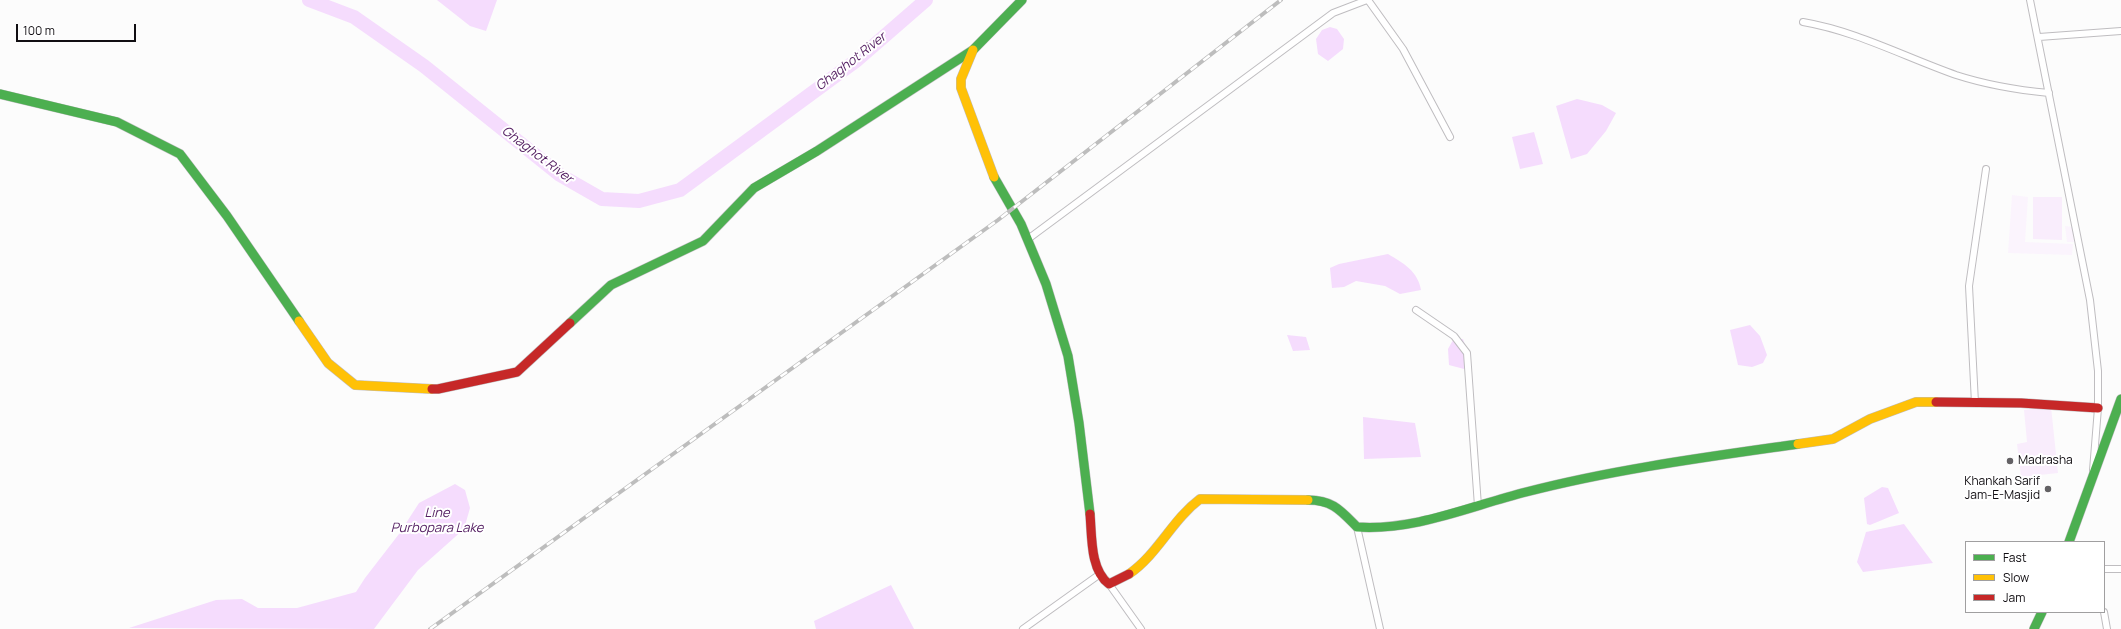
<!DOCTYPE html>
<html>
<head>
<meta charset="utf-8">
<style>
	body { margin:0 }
	#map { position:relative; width:2121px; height:629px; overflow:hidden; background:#fcfcfc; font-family:Manrope,sans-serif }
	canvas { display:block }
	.legend { position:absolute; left:1965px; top:541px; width:140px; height:72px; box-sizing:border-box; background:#fff; border:1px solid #a09fa0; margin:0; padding:5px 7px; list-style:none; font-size:12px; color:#110e12 }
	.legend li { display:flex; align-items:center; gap:8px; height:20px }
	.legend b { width:20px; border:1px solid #a09fa0 }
	.scale { position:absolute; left:16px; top:24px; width:120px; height:18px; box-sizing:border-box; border:2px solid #110e12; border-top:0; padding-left:5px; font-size:12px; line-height:14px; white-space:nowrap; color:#110e12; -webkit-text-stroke:3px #fff; paint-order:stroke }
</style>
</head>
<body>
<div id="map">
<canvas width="2121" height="629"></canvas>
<ul class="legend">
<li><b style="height:5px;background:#4caf50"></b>Fast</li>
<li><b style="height:5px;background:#ffc107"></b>Slow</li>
<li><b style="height:5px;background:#c62828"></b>Jam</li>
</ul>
<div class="scale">100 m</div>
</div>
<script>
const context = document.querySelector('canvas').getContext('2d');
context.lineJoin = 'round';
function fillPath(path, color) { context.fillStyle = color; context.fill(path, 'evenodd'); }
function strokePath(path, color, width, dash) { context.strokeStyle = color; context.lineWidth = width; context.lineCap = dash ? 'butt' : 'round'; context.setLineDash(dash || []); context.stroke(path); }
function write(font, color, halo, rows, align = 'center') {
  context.font = font + ' Manrope,sans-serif'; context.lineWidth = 4; context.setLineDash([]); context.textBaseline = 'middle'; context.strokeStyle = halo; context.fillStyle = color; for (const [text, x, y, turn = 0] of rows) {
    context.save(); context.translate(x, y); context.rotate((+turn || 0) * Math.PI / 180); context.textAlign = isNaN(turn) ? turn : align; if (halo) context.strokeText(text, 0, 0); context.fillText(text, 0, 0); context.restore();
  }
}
const built = new Path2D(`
	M 2012,195 L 2028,197 L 2025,242 L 2073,244 L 2072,255 L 2008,253 Z
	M 2065,226 L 2073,227 L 2074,242 L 2067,242 Z`);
const green = new Path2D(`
	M 2033,197 L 2062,197 L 2062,240 L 2033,239 Z
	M 2051,407 L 2058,473 L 2021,477 L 2017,444 L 2027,442 L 2024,410 Z`);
const water = new Path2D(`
	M 437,0 L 497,0 L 486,31 L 470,26 Z
	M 1330,27 L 1337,29 L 1344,39 L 1343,49 L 1328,61 L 1318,54 L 1316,39 L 1322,30 Z
	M 1577,99 L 1602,105 L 1616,113 L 1606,131 L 1587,154 L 1571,159 L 1556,106 Z
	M 1534,132 L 1543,164 L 1520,169 L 1512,137 Z
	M 1388,254 C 1403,263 1418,271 1421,290 L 1400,294 L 1385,286 L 1356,281 L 1344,287 L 1332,288 L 1330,268 L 1339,264 Z
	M 1750,325 L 1760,336 L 1767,355 L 1763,363 L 1752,367 L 1738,365 L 1730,330 Z
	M 1287,335 L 1306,337 L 1310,350 L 1293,351 Z
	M 1463,339 L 1469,358 L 1464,369 L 1449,365 L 1448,349 L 1453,340 Z
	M 1363,417 L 1415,423 L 1421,457 L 1364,459 Z
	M 455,484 L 465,490 L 470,508 L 464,529 L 418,570 L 374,629 L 129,628 L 216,600 L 242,599 L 258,608 L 297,608 L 356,592 L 365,578 L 399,534 L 419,503 Z
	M 1882,487 L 1888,488 L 1899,513 L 1870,525 L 1867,524 L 1864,498 Z
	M 1904,524 L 1933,563 L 1863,572 L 1857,562 L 1866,532 Z
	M 891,585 L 914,629 L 816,629 L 814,621 Z`);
const river = new Path2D(`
	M 309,0 L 354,17 L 424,66 L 560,175 L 602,199 L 639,201 L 680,190 L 857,60 L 926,0`);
const street = new Path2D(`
	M 1368,0 L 1403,49 L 1450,137
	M 2030,0 L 2090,300 L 2098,371 L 2098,408 L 2093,470
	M 1803,22 C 1856,31 1905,57 1956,75 C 1987,85 2017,90 2049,93
	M 2039,37 L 2121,31
	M 1028,239 L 1333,13 L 1367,0
	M 1416,310 L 1454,336 L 1467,353 L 1478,506
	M 1975,403 L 1969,286 L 1986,169
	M 1357,527 L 1380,629
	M 2104,569 L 2121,569
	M 1109,584 L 1141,629
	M 2104,612 L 2107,629
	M 1023,629 L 1100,574`);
const fast = new Path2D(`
	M 0,94 L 117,122 L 180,154 L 227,216 L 299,321
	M 994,177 L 1021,224 L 1046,284 L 1068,356 L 1079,423 L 1090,514
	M 570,323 L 611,285 L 703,241 L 754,188 L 817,151 L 973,50 L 1022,0
	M 1308,500 C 1333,500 1341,511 1357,527 C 1415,531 1470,506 1526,492 C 1615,469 1707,457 1798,444
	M 2069,542 L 2121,399
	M 2034,629 L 2042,612`);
const slow = new Path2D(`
	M 973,50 L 961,79 L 961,88 L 994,177
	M 299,321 L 328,363 L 355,385 L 432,389
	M 1798,444 L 1833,439 L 1870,419 L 1916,402 L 1936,402
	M 1129,574 C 1158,554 1172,520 1200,499 L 1308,500`);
const jam = new Path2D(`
	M 432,389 L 438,389 L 517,372 L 570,323
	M 1936,402 L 2021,403 L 2098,408
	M 1090,514 C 1092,536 1090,570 1109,584 L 1129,574`);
const rail = new Path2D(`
	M 430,629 L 998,220 L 1281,0`);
const markers = [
	[2010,461,4,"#636164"],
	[2048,489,4,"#636164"]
];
const poiNames = [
	["Madrasha",2018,461],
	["Khankah Sarif",2040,482,"right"],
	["Jam-E-Masjid",2040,496,"right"]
];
const waterNames = [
	["Ghaghot River",851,62,-38],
	["Ghaghot River",537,155,37],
	["Line",437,513],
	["Purbopara Lake",437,528]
];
fillPath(built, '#fbf4fd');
fillPath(green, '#f9edfc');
fillPath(water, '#f5dcfd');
strokePath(river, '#f5dcfd', 14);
strokePath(street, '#bfbdc0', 8);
strokePath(fast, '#bfbdc0', 10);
strokePath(slow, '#bfbdc0', 10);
strokePath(jam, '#bfbdc0', 10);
strokePath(street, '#fff', 6);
strokePath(fast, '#4caf50', 9);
strokePath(slow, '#ffc107', 9);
strokePath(jam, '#c62828', 9);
strokePath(rail, '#bdbdbd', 4);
strokePath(rail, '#fff', 2.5, [8]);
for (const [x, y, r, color] of markers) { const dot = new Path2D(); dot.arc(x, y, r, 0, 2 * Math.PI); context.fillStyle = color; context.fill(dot); strokePath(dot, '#fff', 1.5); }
write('12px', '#110e12', '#fff', poiNames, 'left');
write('italic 13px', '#531d61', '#fff', waterNames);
</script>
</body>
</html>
